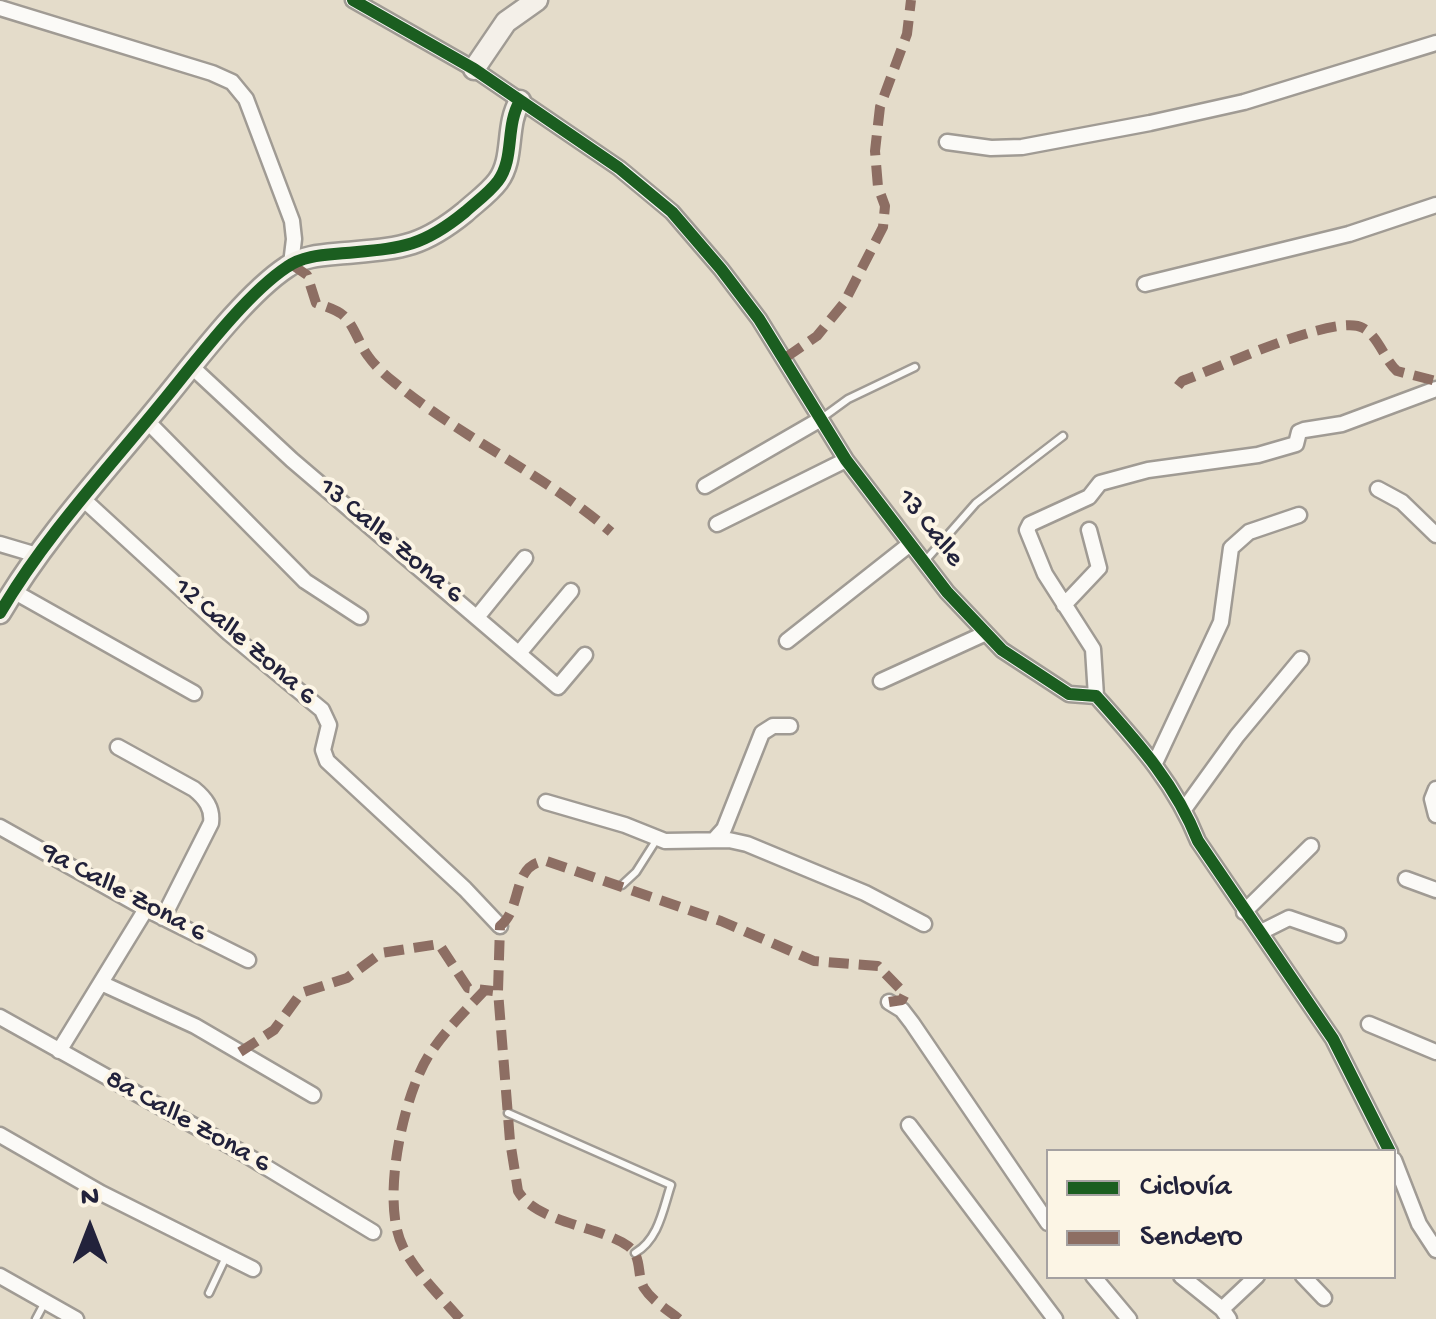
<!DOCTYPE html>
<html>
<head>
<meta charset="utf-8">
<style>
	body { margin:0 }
	#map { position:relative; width:1436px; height:1319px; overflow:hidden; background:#e4dcca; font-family:"Gochi Hand",sans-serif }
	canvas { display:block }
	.legend { position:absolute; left:1046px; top:1149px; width:350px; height:130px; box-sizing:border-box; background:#fcf5e5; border:2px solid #a5a1a1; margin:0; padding:12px 18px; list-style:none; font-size:30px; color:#22223b }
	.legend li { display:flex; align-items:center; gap:20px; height:50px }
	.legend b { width:50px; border:2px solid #a5a1a1 }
	.north { position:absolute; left:40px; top:1179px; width:100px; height:100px; -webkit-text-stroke:8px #fcf5e5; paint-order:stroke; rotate:0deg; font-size:28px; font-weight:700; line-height:40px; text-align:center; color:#22223b }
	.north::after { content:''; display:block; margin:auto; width:35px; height:45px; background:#22223b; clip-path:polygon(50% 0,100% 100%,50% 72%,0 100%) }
</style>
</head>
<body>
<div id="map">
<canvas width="1436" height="1319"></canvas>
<ul class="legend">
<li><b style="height:12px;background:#1b5e20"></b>Ciclovía</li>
<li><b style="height:12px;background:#8d6e63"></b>Sendero</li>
</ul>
<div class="north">N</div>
</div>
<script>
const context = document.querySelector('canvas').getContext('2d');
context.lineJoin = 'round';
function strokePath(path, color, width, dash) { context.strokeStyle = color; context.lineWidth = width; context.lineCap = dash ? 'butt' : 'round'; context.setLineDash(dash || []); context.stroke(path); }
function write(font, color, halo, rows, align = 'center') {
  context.font = font + ' "Gochi Hand",sans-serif'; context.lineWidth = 8; context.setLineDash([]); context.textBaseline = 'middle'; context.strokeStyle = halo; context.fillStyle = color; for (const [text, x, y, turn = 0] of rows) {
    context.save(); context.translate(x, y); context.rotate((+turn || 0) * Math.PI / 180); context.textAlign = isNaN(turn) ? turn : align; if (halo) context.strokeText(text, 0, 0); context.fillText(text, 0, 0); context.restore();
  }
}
const lane = new Path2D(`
	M 822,418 L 848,399 L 915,367
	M 925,561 L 976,503 L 1063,436
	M 622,885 L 636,872 L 657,839
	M 508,1113 L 671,1185 C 663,1209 659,1239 635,1253
	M 209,1293 L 226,1257
	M 36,1319 L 45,1302`);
const street = new Path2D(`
	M 353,0 L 474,69 L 619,168 L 672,212 L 721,269 L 759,319 L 846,460 L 947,592 L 1002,650 L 1069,694 L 1096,696 C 1137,742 1175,783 1198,841 L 1333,1039 L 1390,1152
	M 0,8 L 212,73 L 232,82 L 246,99 L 292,221 L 294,239 L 291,264
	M 947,142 L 991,148 L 1022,147 L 1150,123 L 1244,102 L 1436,43
	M 1145,284 L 1349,234 L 1436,205
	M 191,366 L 292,460 L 558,687 L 585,655
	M 147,421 L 305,581 L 360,617
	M 705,486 L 821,419
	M 1378,489 L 1402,502 L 1436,535
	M 83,499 L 229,633 L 322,710 L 329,725 L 323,750 L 327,761 L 465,889 L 500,926
	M 717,524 L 846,460
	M 0,544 L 37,555
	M 13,591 L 194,693
	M 1064,605 L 1099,568 L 1089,530
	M 478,616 L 525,558
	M 787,641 L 910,544
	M 520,652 L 571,591
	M 881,681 L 984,634
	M 1096,696 L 1093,649 L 1045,574 L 1027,530 L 1030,524 L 1089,497 L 1100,483 L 1148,470 L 1258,455 L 1296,444 L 1299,432 L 1304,430 L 1342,424 L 1436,389
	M 118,747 L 194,789 C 205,798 213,808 211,823 L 163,918
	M 1155,763 L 1221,622 L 1231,548 L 1249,532 L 1299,515
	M 1436,789 L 1432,799 L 1436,815
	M 546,802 L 625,825 L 665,841 L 729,840 L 747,844 L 865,893 L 924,924
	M 1185,808 L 1237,736 L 1301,659
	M 0,827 L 146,909 L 248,960
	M 714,840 L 724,829 L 762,733 L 773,726 L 790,726
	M 1406,879 L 1436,890
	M 1244,912 L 1311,846
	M 1261,932 L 1289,918 L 1338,935
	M 101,983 L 195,1026 L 313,1095
	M 889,1002 L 902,1010 L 912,1023 L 1048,1223
	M 0,1017 L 241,1152 L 373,1232
	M 1369,1024 L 1436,1052
	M 59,1051 L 146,909
	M 909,1125 L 1055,1319
	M 0,1135 L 101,1193 L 253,1269
	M 1394,1160 L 1419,1224 L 1436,1250
	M 0,1276 L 76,1319
	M 1093,1276 L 1129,1319
	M 1181,1276 L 1222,1309 L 1229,1319
	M 1303,1276 L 1324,1298
	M 1222,1309 L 1257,1276`);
const secondary = new Path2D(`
	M 474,69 L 506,22 L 537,0
	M 0,613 C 45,536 107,470 163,401 C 195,362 246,294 287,267 C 304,255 326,255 346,253 C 400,248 421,248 465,212 C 476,202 489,193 498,181 C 515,158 505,126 520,101`);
const quiet = new Path2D(`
	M 291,264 L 307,275 L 316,303 C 326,307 336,309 344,316 C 355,327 359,344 368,356 C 375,366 385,375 395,383 C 463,439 544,474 611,532
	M 785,358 L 817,336 L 844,303 L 883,227 L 885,206 L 878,187 L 875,151 L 880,107 L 907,34 L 911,0
	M 1178,386 L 1182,381 C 1214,370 1336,312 1363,328 C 1379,337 1384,359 1397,371 L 1436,381
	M 240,1052 L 274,1030 L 301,993 L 347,978 L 381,953 L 439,944 L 468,988 L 493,991
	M 460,1319 C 441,1297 416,1273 403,1247 C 380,1202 403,1096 429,1055 C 444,1032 465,1011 484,991
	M 679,1319 C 668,1310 652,1301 644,1288 C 636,1274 643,1257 628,1246 C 600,1226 536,1223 518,1191 L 510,1141 L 498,991 L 500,926 C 523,909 511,863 546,861 L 721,921 L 814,961 L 878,966 L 905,994 L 902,1000 L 889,1002`);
const cycleway = new Path2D(`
	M 353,0 L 474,69 L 619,168 L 672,212 L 721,269 L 759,319 L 846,460 L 947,592 L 1002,650 L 1069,694 L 1096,696 C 1137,742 1175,783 1198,841 L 1333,1039 L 1390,1152
	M 0,613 C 45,536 107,470 163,401 C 195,362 246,294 287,267 C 304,255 326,255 346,253 C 400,248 421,248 465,212 C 476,202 489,193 498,181 C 515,158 505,126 520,101`);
const streetNames = [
	["13 Calle",929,529,52],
	["13 Calle Zona 6",390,542,40],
	["12 Calle Zona 6",244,643,41],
	["9a Calle Zona 6",123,894,28],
	["8a Calle Zona 6",187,1123,29]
];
strokePath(lane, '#a09b94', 11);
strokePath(street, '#a09b94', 19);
strokePath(secondary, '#a09b94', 25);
strokePath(lane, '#fbfaf7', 6);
strokePath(street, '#fbfaf7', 14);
strokePath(secondary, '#f4f0e9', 20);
strokePath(quiet, '#8d6e63', 10, [20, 10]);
strokePath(cycleway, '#1b5e20', 12);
write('28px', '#22223b', '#fcf5e5', streetNames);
</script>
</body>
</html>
